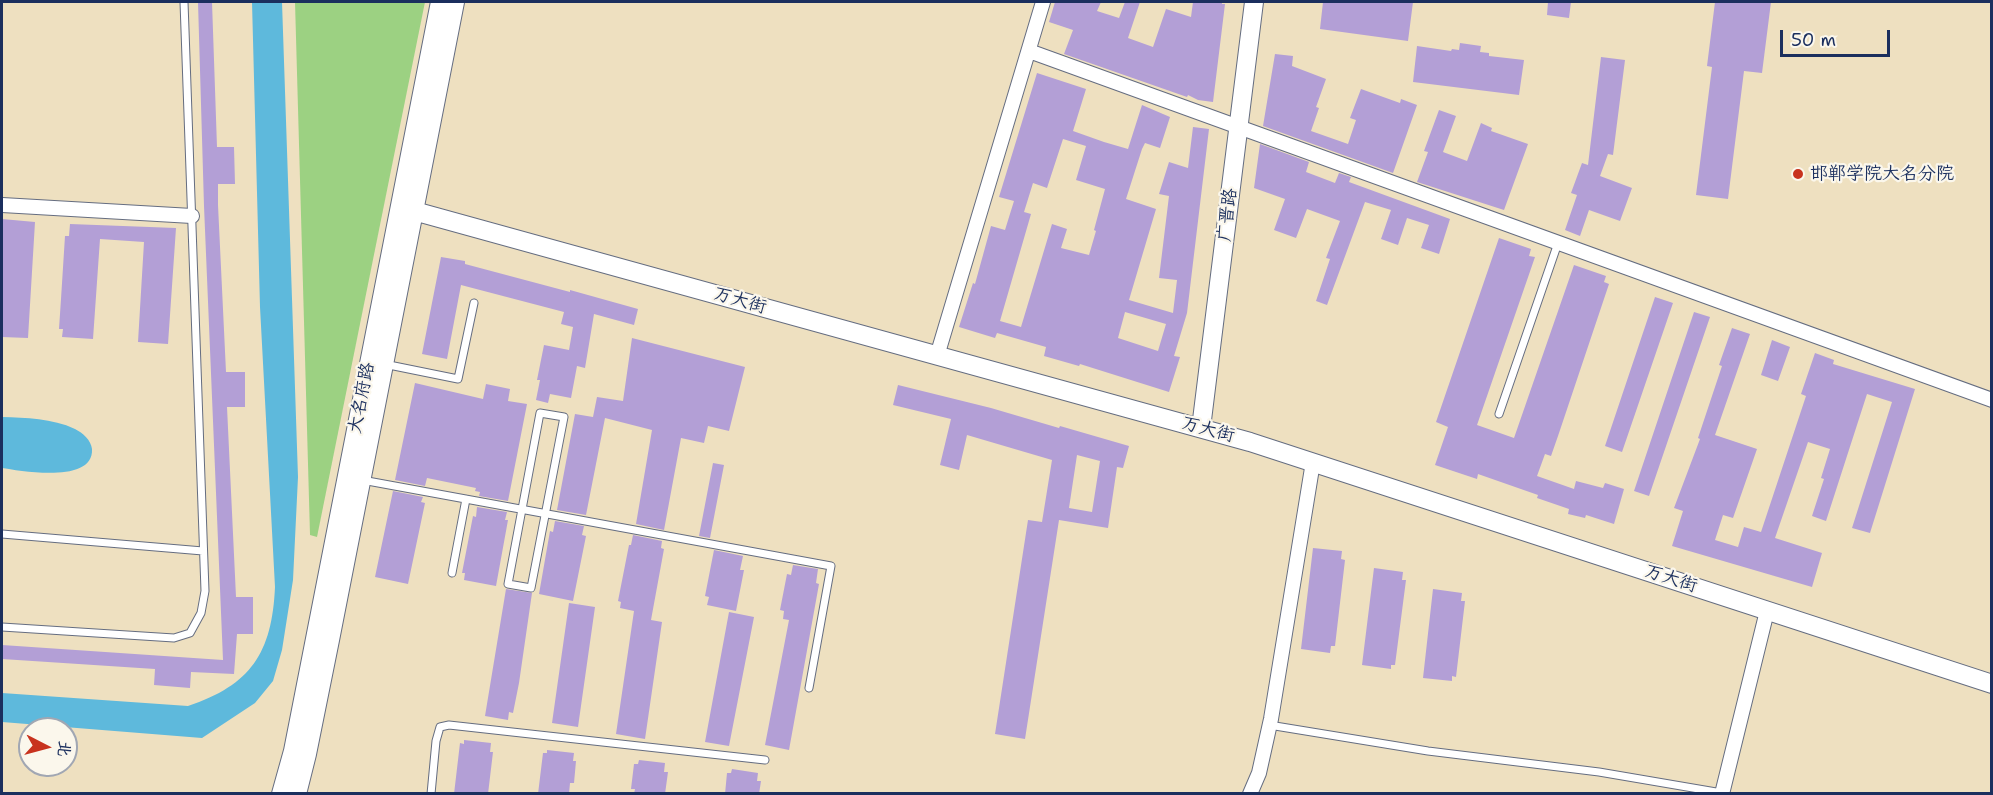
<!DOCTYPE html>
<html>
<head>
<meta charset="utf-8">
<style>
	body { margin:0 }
	#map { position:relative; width:1993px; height:795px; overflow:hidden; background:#eee0c0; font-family:"Shantell Sans","LXGW WenKai TC",sans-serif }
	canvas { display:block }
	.frame { position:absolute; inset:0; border:3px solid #1b2f5e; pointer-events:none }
	.north { position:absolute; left:18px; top:717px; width:60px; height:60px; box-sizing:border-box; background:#fbf7ec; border:2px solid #a1a7b3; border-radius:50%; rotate:96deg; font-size:16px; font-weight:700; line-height:24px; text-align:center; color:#1b2f5e }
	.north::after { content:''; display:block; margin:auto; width:21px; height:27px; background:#c8321e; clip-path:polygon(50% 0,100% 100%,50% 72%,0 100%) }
	.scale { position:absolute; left:1780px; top:30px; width:110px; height:27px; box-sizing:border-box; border:3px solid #1b2f5e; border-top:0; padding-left:8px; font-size:18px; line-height:21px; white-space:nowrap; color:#1b2f5e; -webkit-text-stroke:4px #fbf7ec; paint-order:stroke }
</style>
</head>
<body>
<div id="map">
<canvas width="1993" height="795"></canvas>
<div class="frame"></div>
<div class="north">北</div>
<div class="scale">50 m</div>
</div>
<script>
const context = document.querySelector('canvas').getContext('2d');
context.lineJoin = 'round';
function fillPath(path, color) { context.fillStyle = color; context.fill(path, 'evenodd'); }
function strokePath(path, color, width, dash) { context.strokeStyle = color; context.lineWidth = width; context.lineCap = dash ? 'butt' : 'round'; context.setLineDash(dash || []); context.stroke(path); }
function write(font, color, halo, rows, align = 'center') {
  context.font = font + ' "Shantell Sans","LXGW WenKai TC",sans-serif'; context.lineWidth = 4.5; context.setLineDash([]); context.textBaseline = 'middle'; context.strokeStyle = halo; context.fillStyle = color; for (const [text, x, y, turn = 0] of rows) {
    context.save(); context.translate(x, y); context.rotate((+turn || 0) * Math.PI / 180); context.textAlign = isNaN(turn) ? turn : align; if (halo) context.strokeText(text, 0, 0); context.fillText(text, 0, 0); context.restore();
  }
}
const green = new Path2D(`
	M 295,2 L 425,2 L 317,537 L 310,535 Z`);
const water = new Path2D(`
	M 252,2 L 282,2 L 298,477 L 293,580 L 282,650 L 273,681 L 255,703 L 202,738 L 2,722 L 2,693 L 188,706 C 251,685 272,653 275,587 L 260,307 Z
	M 2,417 C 26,418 52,418 75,429 C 83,433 91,440 92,449 C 94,484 21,471 2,468 Z`);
const building = new Path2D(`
	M 198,2 L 212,2 L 217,147 L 234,147 L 235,184 L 218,184 L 218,205 L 226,372 L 245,372 L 245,407 L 227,407 L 236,597 L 253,597 L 253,634 L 237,634 L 234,674 L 191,672 L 190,688 L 154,685 L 155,669 L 2,659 L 2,645 L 223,660 L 204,206 Z
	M 1055,2 L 1101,2 L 1097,11 L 1119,18 L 1125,2 L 1140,2 L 1128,38 L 1153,47 L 1166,9 L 1191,17 L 1193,2 L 1222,2 L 1222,4 L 1225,4 L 1213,102 L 1198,100 L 1188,95 L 1187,97 L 1064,54 L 1073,30 L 1049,22 Z
	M 1323,2 L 1413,2 L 1408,41 L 1320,29 Z
	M 1548,2 L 1571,2 L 1569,18 L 1547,15 Z
	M 1715,2 L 1771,2 L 1762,73 L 1744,71 L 1728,199 L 1696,195 L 1712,67 L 1707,66 Z
	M 1460,43 L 1481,46 L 1480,52 L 1489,53 L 1489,56 L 1524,60 L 1519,95 L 1413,82 L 1417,46 L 1451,51 L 1452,49 L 1459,50 Z
	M 1275,54 L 1293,56 L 1292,66 L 1326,79 L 1316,107 L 1319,108 L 1311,131 L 1348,144 L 1356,120 L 1350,118 L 1361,89 L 1400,103 L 1401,99 L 1417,105 L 1393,173 L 1263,126 Z
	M 1601,57 L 1625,60 L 1613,155 L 1608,154 L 1600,176 L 1632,188 L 1620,221 L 1589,210 L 1580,236 L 1565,230 L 1577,195 L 1571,193 L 1582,163 L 1588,165 Z
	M 1037,73 L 1086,89 L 1073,131 L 1104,142 L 1128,149 L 1142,105 L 1170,117 L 1160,148 L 1145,143 L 1142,149 L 1126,199 L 1156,209 L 1129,300 L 1173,313 L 1177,280 L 1159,278 L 1169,196 L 1159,194 L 1169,162 L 1188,168 L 1193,127 L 1209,129 L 1187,313 L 1174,356 L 1180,357 L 1169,392 L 1080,364 L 1079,366 L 1044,356 L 1046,347 L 997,333 L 995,338 L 959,327 L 973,283 L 975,284 L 991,226 L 1005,230 L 1014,201 L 999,197 ZM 1063,139 L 1086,146 L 1076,180 L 1105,189 L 1094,230 L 1096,231 L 1089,255 L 1061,248 L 1067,229 L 1052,224 L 1021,327 L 1000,321 L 1031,214 L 1024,212 L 1033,183 L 1047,188 ZM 1125,312 L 1166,324 L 1158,351 L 1118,338 Z
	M 1439,110 L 1456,116 L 1443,152 L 1467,161 L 1481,123 L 1492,128 L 1491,131 L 1528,144 L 1504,210 L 1417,182 L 1428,152 L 1424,151 Z
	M 1260,144 L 1309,162 L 1306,172 L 1335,183 L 1339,173 L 1351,177 L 1349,182 L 1450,219 L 1439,254 L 1421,248 L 1429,225 L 1407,218 L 1398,245 L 1381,239 L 1391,210 L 1365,202 L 1327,305 L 1316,301 L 1330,259 L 1326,258 L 1340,221 L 1307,209 L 1296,238 L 1274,230 L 1285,199 L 1254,188 Z
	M 2,219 L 35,222 L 28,338 L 2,337 Z
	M 70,224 L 176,228 L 168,344 L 138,342 L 144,242 L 100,239 L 93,339 L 62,337 L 63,329 L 59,329 L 61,299 L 65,236 L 69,236 Z
	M 1499,238 L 1531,249 L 1529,256 L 1535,257 L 1477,425 L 1514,438 L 1574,265 L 1606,276 L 1604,282 L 1609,284 L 1558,436 L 1551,456 L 1545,454 L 1537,476 L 1574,489 L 1576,481 L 1603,488 L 1605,483 L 1624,489 L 1614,524 L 1586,515 L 1585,518 L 1568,514 L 1569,509 L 1537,498 L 1538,495 L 1478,474 L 1477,479 L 1435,465 L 1448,427 L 1436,422 Z
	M 441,257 L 465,261 L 465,264 L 570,292 L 570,290 L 638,309 L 634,325 L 594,314 L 585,368 L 577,366 L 571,398 L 550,394 L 548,403 L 536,400 L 540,380 L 537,380 L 544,345 L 569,350 L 573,327 L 561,324 L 564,312 L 461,285 L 447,359 L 422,354 Z
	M 1655,297 L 1673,303 L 1622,452 L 1605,446 Z
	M 1694,312 L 1710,317 L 1649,496 L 1634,491 Z
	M 1732,328 L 1750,334 L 1715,435 L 1757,449 L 1733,518 L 1723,515 L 1715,540 L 1738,547 L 1744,527 L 1761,532 L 1806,396 L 1801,394 L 1815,353 L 1834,360 L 1833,364 L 1915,389 L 1870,533 L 1852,528 L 1892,402 L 1867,394 L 1826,521 L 1812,516 L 1824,479 L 1821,478 L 1830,449 L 1808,442 L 1775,538 L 1822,553 L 1812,587 L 1672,546 L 1683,511 L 1674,508 L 1700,439 L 1698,438 L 1722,366 L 1719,365 Z
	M 632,338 L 745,367 L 729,431 L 708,426 L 704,443 L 681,438 L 664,530 L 636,524 L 652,430 L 605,418 L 586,515 L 557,510 L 575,414 L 593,417 L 597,397 L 623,401 Z
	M 1772,340 L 1790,347 L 1778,381 L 1761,375 Z
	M 415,383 L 483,399 L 486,384 L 510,389 L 508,401 L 527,404 L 508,501 L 479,496 L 480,492 L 475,491 L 476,488 L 427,478 L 425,486 L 395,480 Z
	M 898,385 L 991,408 L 1059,428 L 1060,426 L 1129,446 L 1123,468 L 1117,467 L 1108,528 L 1059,520 L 1025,739 L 995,734 L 1028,520 L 1042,522 L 1052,460 L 967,435 L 959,470 L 940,465 L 951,419 L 893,405 ZM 1077,455 L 1100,461 L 1092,512 L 1069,508 Z
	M 713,463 L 724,465 L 710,538 L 699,536 Z
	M 393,491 L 423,497 L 421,502 L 425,503 L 408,584 L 375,577 Z
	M 477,507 L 507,512 L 505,520 L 508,520 L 496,586 L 464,580 L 465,573 L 462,573 L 473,516 L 476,517 Z
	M 555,521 L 584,526 L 582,535 L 586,536 L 573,601 L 539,594 L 550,531 L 553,532 Z
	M 633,535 L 662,541 L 661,548 L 664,549 L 651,620 L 662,622 L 645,739 L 616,734 L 634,611 L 620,608 L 621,602 L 618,601 L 629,545 L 631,545 Z
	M 1313,548 L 1342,551 L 1341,559 L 1345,560 L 1335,646 L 1331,646 L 1330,653 L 1301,649 Z
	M 714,550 L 743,556 L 740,570 L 744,570 L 736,611 L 707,605 L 709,597 L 705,596 Z
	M 793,565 L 818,569 L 816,583 L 819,584 L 789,750 L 765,745 L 789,620 L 783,619 L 784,611 L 780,610 L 787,574 L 791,575 Z
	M 1374,568 L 1403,572 L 1402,580 L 1406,580 L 1395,665 L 1391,665 L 1391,669 L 1362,665 Z
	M 506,589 L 532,593 L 519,683 L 513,713 L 509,712 L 508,720 L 485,716 Z
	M 1433,589 L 1462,593 L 1461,601 L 1465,601 L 1456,677 L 1452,676 L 1452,681 L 1423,678 Z
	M 569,603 L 595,607 L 578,727 L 552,723 Z
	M 729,612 L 754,617 L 729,746 L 705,742 Z
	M 464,740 L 491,743 L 490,752 L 493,752 L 488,794 L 454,794 L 460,743 L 464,744 Z
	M 547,750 L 574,753 L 573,761 L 576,761 L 574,783 L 570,783 L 569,794 L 538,794 L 543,753 L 547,753 Z
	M 639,760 L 665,763 L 664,772 L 668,772 L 665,794 L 634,794 L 635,789 L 631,789 L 634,764 L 638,764 Z
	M 732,769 L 758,773 L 757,781 L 761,781 L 759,794 L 725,794 L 727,773 L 731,773 Z`);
const lane = new Path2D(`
	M 384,364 L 458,379 L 474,303
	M 540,413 L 564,417 L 531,588 L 508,584 Z
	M 1499,414 L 1558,243
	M 362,480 L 831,566 L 809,688
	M 2,534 L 203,551
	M 452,573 L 466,499
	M 2,627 L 174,638 L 190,633 L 201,613 L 205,591 L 184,2
	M 1269,725 L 1428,751 L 1599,772 L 1722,793
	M 431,794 L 436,741 L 440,727 L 449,725 L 765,760`);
const street = new Path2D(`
	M 1029,51 L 1992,400
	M 2,205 L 192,216
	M 937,356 L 1043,2
	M 1250,794 L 1259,773 L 1271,719 L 1313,462
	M 1722,794 L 1767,611`);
const secondary = new Path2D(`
	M 414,211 L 1250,442 L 1992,684
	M 1201,428 L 1254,2
	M 281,794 L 293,751 L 440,2
	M 297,794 L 307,754 L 330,640 L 455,2`);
const markers = [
	[1798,174,6,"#c8321e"]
];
const poiNames = [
	["邯郸学院大名分院",1810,174]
];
const streetNames = [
	["广晋路",1228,215,-83],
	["万大街",740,301,16],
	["大名府路",362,398,-79],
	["万大街",1208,430,15],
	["万大街",1671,579,18]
];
fillPath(green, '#9cd182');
fillPath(water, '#5eb9dc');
fillPath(building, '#b39fd6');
strokePath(lane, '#656d80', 9);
strokePath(street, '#656d80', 16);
strokePath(secondary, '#656d80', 20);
strokePath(lane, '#fff', 7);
strokePath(street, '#fff', 14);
strokePath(secondary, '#fff', 18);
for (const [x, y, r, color] of markers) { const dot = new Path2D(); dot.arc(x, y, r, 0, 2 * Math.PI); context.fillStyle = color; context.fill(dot); strokePath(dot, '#fbf7ec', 2); }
write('18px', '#1b2f5e', '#fbf7ec', poiNames, 'left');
write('18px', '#1b2f5e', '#fbf7ec', streetNames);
</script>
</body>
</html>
